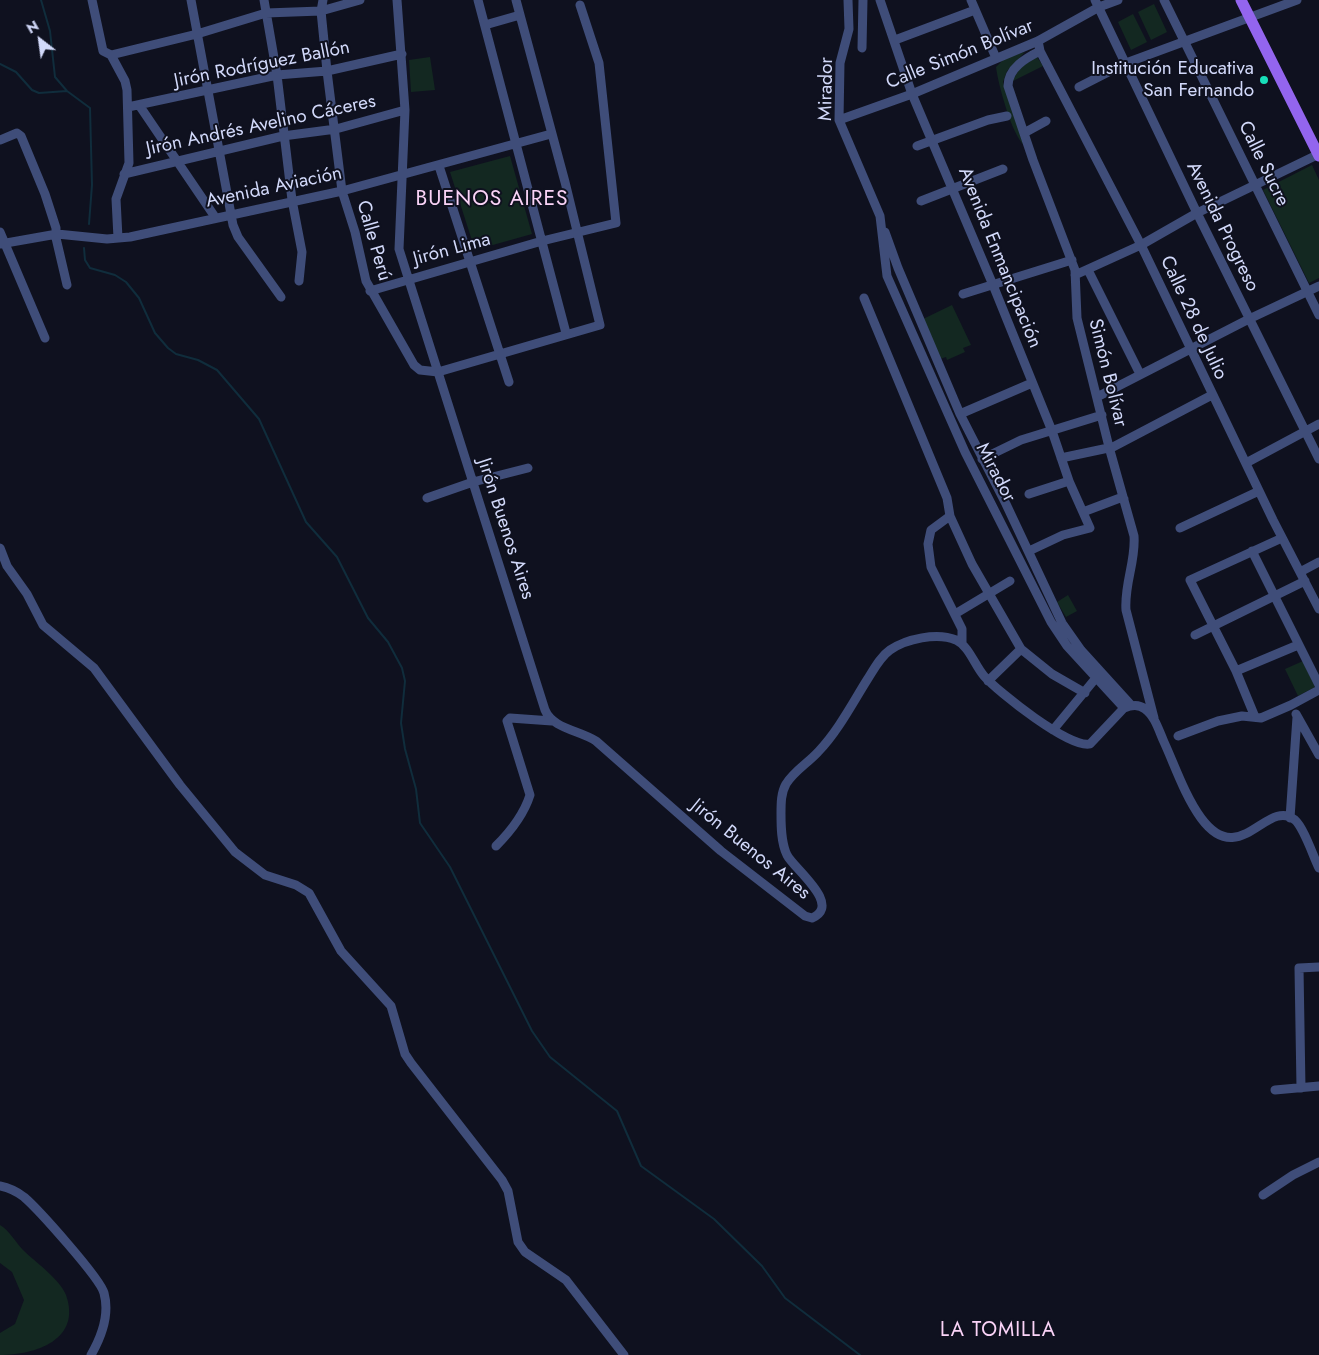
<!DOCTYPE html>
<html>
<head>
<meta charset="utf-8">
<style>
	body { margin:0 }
	#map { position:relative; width:1319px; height:1355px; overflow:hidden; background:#0f111f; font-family:Jost,sans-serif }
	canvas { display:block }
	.north { position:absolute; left:15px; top:15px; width:50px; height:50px; -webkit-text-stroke:4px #0f111f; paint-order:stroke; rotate:330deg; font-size:14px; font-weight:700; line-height:20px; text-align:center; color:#d2d9fa }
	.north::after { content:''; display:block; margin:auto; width:18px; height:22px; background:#d2d9fa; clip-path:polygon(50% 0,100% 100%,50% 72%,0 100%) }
</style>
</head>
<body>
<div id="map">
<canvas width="1319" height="1355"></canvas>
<div class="north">N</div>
</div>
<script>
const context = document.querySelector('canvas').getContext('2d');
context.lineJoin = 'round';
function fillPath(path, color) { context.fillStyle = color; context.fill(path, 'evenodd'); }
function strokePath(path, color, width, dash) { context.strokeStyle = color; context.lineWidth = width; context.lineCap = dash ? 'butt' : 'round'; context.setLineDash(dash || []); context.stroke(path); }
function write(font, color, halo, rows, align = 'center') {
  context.font = font + ' Jost,sans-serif'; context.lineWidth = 4; context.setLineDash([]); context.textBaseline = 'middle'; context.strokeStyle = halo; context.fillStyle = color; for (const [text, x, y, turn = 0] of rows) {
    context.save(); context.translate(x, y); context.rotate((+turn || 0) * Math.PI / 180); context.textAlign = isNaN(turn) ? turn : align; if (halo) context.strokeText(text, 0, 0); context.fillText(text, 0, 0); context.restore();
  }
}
const green = new Path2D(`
	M 1154,4 L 1167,32 L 1151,40 L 1138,12 Z
	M 1133,14 L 1147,42 L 1131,50 L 1118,22 Z
	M 1025,52 L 1007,71 L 1003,82 L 1024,145 C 1012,135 998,84 996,67 L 1005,58 Z
	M 430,57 L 435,90 L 411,92 L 409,60 Z
	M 1037,57 L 1043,66 L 1011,82 L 1021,67 Z
	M 510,156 L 532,234 L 475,250 L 450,172 Z
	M 1312,165 L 1319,180 L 1319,278 L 1309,283 L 1263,190 Z
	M 952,305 L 971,345 L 963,348 L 965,352 L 947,360 L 946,357 L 940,359 L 923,319 Z
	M 1068,595 L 1077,611 L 1066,617 L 1057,602 Z
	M 1303,661 L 1315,687 L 1298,696 L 1285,669 Z
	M 0,1225 C 9,1230 16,1243 23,1250 C 35,1262 60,1279 66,1295 C 82,1340 35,1355 0,1355 L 0,1333 L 15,1324 L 24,1300 L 12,1272 L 0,1263 Z`);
const stream = new Path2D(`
	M 41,0 L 50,31 L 55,77 L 67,91 L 90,108 L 92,185 L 89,224
	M 0,64 L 16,72 L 32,90 L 39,93 L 67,91
	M 84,248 L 85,260 L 90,268 L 115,275 L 126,282 L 139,298 L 155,333 L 168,348 L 176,354 L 198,360 L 217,370 L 259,419 L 306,522 L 337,557 L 368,618 L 388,642 L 402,668 L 405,681 L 401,723 L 405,749 L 416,789 L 420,823 L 450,867 L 532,1031 L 550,1057 L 617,1111 L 641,1166 L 714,1219 L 762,1266 L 785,1298 L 860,1355`);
const minor = new Path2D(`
	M 92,0 L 103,51 L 111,55 L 125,81 L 127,90 L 129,163 L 116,199 L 118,238
	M 191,0 L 233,225 L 238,237 L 281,297
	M 264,0 L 277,75 L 292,200 L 302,252 L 299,281
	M 323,0 L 321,11 L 327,71 L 342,191 L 355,232 L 366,281 L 414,365 L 420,370 L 438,372 L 600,325 L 565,182 L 516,0
	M 397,0 L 405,110 L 399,249 L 545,710 C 553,729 579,730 596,741 L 721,851 L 805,916 L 812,918 C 843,905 793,868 787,855 C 781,843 781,826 781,814 C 781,803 781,793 786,784 C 794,771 808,763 818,752 C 838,731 852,704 867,680 C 874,669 880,657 890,650 C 906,639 937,632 956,640 C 969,646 975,666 984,676 C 998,692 1070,749 1090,744 L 1124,708 C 1131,705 1139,704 1145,709 C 1155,716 1159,731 1164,742 C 1175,766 1185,796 1201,818 C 1240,871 1267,797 1295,820 C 1304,828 1313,856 1319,868
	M 478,0 L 566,333
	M 848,0 L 849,29 L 840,63 L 839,120 L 880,216 L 887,276 L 965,452 L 1051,622 L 1067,646 L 1124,708
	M 880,0 L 912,94 L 993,285 L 1052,431 L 1069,481 L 1090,528 L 1063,535 L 1029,551
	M 971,0 L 996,58
	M 1095,0 L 1197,213 L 1319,459
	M 1164,0 L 1319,315
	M 485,25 L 520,15
	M 895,40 L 975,10
	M 1038,41 L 1040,51 L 1141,245 L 1273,520 L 1319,609
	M 862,48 L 863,0
	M 1040,51 C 1026,58 1008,68 1008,86 L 1033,160 L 1075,270 L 1077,318 L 1109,447 L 1134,536 C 1136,561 1124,584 1126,610 L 1154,718
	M 111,55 L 197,34 L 266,13 L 321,11 L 360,0
	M 1079,87 L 1126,63 L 1297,0
	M 139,105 L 215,217
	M 128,107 L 277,75 L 327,71 L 402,54
	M 839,120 L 912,94 L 1038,41 L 1099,7 L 1118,0
	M 1024,133 L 1046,121
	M 0,140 L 17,133 L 21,136 L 45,194 L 56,228 L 56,238 L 67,285
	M 917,146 L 988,120 L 1007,116
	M 439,166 L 509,382
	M 124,174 L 283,136 L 336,129 L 405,110
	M 921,201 L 1003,169
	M 0,232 L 45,338
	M 885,232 L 898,268 L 960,414 L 1006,504 L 1062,623 L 1081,650 L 1131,705
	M 0,244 L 57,234 L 107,239 L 130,237 L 342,191 L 551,134
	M 1088,270 L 1140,374
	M 1075,275 L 1141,245 L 1197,213 L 1319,154
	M 370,291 L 542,241 L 616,223 L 599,63 L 580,5
	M 963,294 L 1072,260
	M 864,298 L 947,498 L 950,516 L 972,564 L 1021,649 L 1052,674 L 1085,693
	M 1097,397 L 1249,319 L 1319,286
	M 960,414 L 1032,383
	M 1061,458 L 1113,447 L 1212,395
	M 982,459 L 1021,440 L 1102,415
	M 1246,463 L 1319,424
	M 1029,494 L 1069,481
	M 427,498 L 473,482 L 528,468
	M 1083,512 L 1120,498 L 1124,499
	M 950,516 L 931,530 L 928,544 L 931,567 L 962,629 L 962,644
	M 1180,528 L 1259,491
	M 0,548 L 7,566 L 27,594 L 43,625 L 94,668 L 180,785 L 235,852 L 265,875 L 296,885 L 309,893 L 341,951 L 391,1006 L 405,1054 L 411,1063 L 502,1180 L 508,1191 L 518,1242 L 525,1252 L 566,1280 L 624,1355
	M 1252,551 L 1319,685
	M 1300,572 L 1319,562
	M 955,614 L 1010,581
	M 1195,635 L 1305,581
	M 1236,671 L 1298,645
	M 988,681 L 1021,649
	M 1296,714 L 1319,755
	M 1255,717 L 1236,671 L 1190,580 L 1282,538
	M 1053,730 L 1100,673
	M 1178,736 L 1218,721 L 1242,716 L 1261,718 L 1291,705 L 1319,690
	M 1290,818 L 1297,717
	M 496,846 C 510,832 524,814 530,795 L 507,721 L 510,718 L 552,721
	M 1301,1088 L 1299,968 L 1319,967
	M 1275,1090 L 1319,1086
	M 0,1186 C 10,1188 16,1191 24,1197 C 38,1209 100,1278 104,1293 C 110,1315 102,1336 91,1355
	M 1263,1195 L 1293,1175 L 1319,1162`);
const major = new Path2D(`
	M 1241,0 L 1319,156`);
const markers = [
	[1264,80,5,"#18dfba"]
];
const streetNames = [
	["Calle Simón Bolívar",960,55,-22],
	["Jirón Rodríguez Ballón",262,65,-11],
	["Mirador",827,89,-89],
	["Jirón Andrés Avelino Cáceres",261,126,-12],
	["Calle Sucre",1263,164,64],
	["Avenida Aviación",274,188,-12],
	["Avenida Progreso",1222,227,64],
	["Calle Perú",373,241,74],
	["Jirón Lima",452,250,-15],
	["Avenida Enmancipación",999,258,68],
	["Calle 28 de Julio",1193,318,65],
	["Simón Bolívar",1107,373,76],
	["Mirador",995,473,62],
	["Jirón Buenos Aires",505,529,72],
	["Jirón Buenos Aires",750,850,39]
];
const poiNames = [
	["Institución Educativa",1254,69],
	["San Fernando",1254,91]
];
const neighbourhoodNames = [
	["LA TOMILLA",998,1331]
];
const quarterNames = [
	["BUENOS AIRES",492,200]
];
fillPath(green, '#132821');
strokePath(stream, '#102d3c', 2);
strokePath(minor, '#3f4d79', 9);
strokePath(major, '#9365ee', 11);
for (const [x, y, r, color] of markers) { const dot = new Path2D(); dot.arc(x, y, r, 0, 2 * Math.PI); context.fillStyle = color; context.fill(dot); strokePath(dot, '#0f111f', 2); }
write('19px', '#d2d9fa', '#0f111f', streetNames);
write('19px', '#d2d9fa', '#0f111f', poiNames, 'right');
context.letterSpacing = '1px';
write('20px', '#fad3f7', '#0f111f', neighbourhoodNames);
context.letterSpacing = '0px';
context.letterSpacing = '1px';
write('21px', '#fad3f7', '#0f111f', quarterNames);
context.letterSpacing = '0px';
</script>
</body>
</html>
